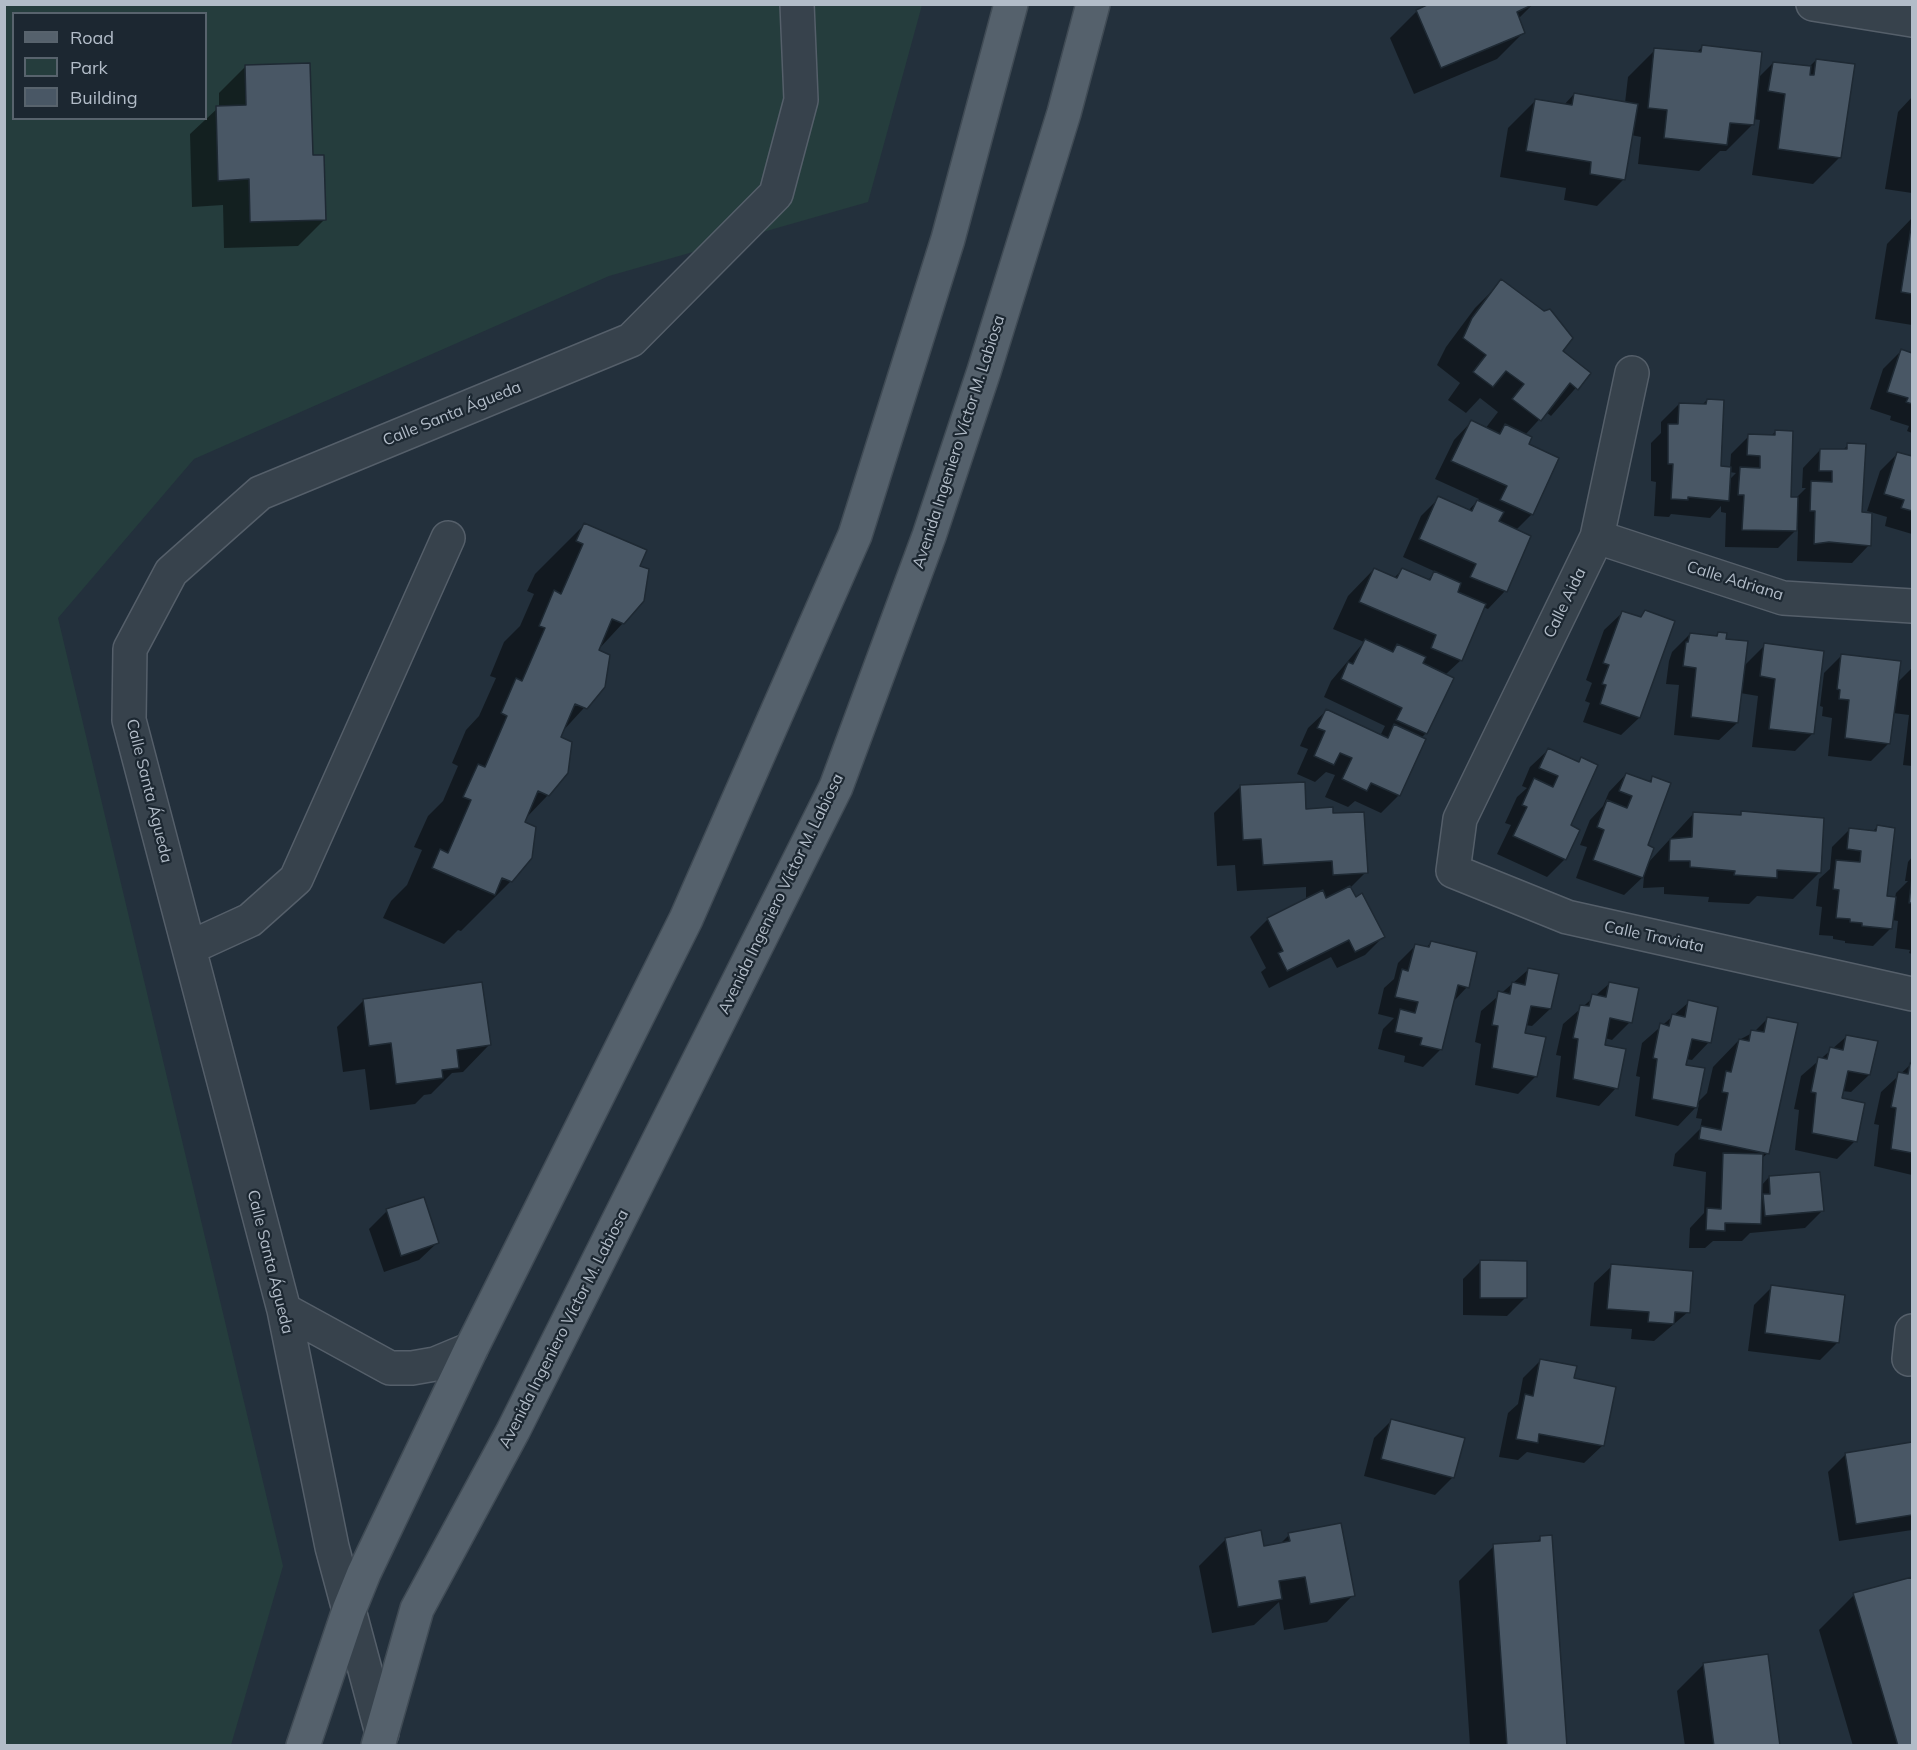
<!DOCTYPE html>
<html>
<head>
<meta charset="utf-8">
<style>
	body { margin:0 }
	#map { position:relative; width:1917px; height:1750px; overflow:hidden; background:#23303c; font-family:Mulish,sans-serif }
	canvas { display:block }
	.frame { position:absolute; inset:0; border:6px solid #b2bcc8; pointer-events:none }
	.legend { position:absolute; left:12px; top:12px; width:195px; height:108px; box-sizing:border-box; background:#1c2731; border:2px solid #58636d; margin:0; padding:8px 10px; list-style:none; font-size:18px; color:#b2bcc8 }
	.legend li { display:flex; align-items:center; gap:12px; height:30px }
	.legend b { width:30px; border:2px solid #58636d }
</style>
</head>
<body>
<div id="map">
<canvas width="1917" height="1750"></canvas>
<div class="frame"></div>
<ul class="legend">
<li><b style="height:8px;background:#55616c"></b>Road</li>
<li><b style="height:16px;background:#253d3d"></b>Park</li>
<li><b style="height:16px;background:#495765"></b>Building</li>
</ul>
</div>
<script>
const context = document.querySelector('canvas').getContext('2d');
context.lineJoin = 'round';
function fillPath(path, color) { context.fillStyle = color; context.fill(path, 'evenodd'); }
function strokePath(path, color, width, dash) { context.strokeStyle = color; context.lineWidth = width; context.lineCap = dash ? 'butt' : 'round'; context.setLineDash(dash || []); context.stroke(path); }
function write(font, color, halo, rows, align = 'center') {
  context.font = font + ' Mulish,sans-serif'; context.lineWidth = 4.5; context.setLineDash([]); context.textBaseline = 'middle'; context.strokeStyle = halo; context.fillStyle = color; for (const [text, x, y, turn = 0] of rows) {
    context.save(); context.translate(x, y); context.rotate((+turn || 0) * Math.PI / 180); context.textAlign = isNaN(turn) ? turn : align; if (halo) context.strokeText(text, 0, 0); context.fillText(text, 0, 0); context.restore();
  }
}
const green = new Path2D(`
	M 5,5 L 922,5 L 868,202 L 609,276 L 194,459 L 58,618 L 283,1566 L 231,1745 L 5,1746 ZM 14,14 L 206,14 L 206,118 L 14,118 Z`);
const shadow = new Path2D(`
	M 1432,4 L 1533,4 L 1518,19 L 1524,32 L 1497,59 L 1414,94 L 1390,38 L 1417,11 Z
	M 1702,47 L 1757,79 L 1773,63 L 1809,67 L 1816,60 L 1840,157 L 1813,184 L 1752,175 L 1760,120 L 1753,119 L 1752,125 L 1726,151 L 1720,151 L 1699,171 L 1638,164 L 1641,137 L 1631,135 L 1624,179 L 1597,206 L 1564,200 L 1566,188 L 1500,177 L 1508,128 L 1535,101 L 1563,106 L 1574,94 L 1625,103 L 1628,77 L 1655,50 L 1696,53 Z
	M 245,67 L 311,157 L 325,219 L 298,246 L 224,248 L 223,205 L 192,207 L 190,134 L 219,107 L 219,93 Z
	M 1912,97 L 1912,193 L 1885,189 L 1898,112 Z
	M 1912,218 L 1912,325 L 1875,319 L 1887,244 Z
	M 1502,281 L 1561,352 L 1589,373 L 1551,416 L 1546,412 L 1525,435 L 1527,445 L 1557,459 L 1532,514 L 1516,530 L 1529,537 L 1505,591 L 1488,609 L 1483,607 L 1461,660 L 1445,675 L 1426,733 L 1421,738 L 1399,795 L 1381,813 L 1355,801 L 1348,807 L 1325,797 L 1335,775 L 1326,772 L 1315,782 L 1297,774 L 1308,749 L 1300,746 L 1308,728 L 1326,711 L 1380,736 L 1385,726 L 1324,697 L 1331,681 L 1364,642 L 1333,629 L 1348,596 L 1374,569 L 1394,578 L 1402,570 L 1427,581 L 1436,572 L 1403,557 L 1421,516 L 1439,498 L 1468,511 L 1479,499 L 1435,479 L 1454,440 L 1471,422 L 1485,429 L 1498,412 L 1480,398 L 1466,413 L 1448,400 L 1460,383 L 1437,365 L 1446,347 L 1475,308 Z
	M 1901,351 L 1912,355 L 1912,433 L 1907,431 L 1909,426 L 1890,420 L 1891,416 L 1870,409 L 1883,369 Z
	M 1707,400 L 1720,467 L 1730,468 L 1731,454 L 1749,436 L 1770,437 L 1776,431 L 1789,498 L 1795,499 L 1806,488 L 1802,488 L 1803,468 L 1820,450 L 1842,451 L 1848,445 L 1869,545 L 1852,563 L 1797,561 L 1798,528 L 1778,548 L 1725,547 L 1726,513 L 1721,512 L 1721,506 L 1710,518 L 1671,514 L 1669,517 L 1654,516 L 1656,482 L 1651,481 L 1651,443 L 1661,433 L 1661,422 L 1679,404 L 1702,405 ZM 1729,472 L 1736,473 L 1729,480 Z
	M 1898,453 L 1912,458 L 1912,534 L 1885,526 L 1887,517 L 1867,511 L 1880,471 Z
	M 585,524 L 638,567 L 623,623 L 597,651 L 604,686 L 561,733 L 548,795 L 525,819 L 511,881 L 461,931 L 458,930 L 444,944 L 383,918 L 391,901 L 407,885 L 422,850 L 414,847 L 428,816 L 443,801 L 458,766 L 452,763 L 466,730 L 479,716 L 496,678 L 490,676 L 504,642 L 520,626 L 534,594 L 527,591 L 535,574 Z
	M 1645,611 L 1673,622 L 1639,718 L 1621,735 L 1583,722 L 1590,703 L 1585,701 L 1592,683 L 1586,680 L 1604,630 L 1622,613 L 1639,618 Z
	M 1690,634 L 1714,637 L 1718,634 L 1744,666 L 1765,645 L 1813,733 L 1795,751 L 1752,747 L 1758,696 L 1740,693 L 1737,723 L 1719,740 L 1674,735 L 1679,685 L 1666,684 L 1669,661 L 1672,652 Z
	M 1842,655 L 1896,684 L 1912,668 L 1912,766 L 1903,765 L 1909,715 L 1893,713 L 1889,743 L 1871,761 L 1828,756 L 1832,718 L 1822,716 L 1823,707 L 1820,706 L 1824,673 Z
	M 1548,750 L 1577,763 L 1581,759 L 1565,859 L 1547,877 L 1497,854 L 1511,825 L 1505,823 L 1517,797 L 1527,788 L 1522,786 L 1530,767 Z
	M 1626,774 L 1648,782 L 1653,778 L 1647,864 L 1694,813 L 1738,816 L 1742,813 L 1820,872 L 1793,899 L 1757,896 L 1749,904 L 1708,902 L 1709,897 L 1664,894 L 1664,887 L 1643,888 L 1644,876 L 1624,895 L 1576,878 L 1587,847 L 1580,845 L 1590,820 L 1603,806 L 1609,792 Z
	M 1240,787 L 1305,810 L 1331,815 L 1366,872 L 1350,888 L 1383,937 L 1365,955 L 1337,968 L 1331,957 L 1269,988 L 1261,972 L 1266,968 L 1250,937 L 1268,919 L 1306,900 L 1306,887 L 1237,891 L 1235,865 L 1217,866 L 1214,813 Z
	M 1877,827 L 1885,897 L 1895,898 L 1896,893 L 1908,881 L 1905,881 L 1908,862 L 1912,857 L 1912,954 L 1909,953 L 1910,950 L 1895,948 L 1898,921 L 1892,920 L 1891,928 L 1873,946 L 1845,943 L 1845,941 L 1833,939 L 1833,936 L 1819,935 L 1822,907 L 1816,906 L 1819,879 L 1830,869 L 1832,847 L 1850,829 L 1872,832 Z
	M 1431,942 L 1467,987 L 1453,1002 L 1441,1049 L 1423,1067 L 1404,1062 L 1405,1056 L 1378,1049 L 1383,1029 L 1394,1018 L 1378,1014 L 1384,988 L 1394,979 L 1398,963 L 1416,945 L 1426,948 Z
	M 1529,969 L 1550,1009 L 1532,1026 L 1525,1025 L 1524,1034 L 1536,1076 L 1518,1094 L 1475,1085 L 1481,1044 L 1475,1042 L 1481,1011 Z
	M 1610,983 L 1630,1022 L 1612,1040 L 1605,1038 L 1603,1046 L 1616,1088 L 1599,1106 L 1556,1097 L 1561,1056 L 1556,1055 L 1563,1024 Z
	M 364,1000 L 489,1045 L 463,1072 L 452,1073 L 431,1094 L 424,1095 L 415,1104 L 370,1110 L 365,1069 L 343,1072 L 337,1027 Z
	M 1689,1002 L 1709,1042 L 1692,1060 L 1686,1059 L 1684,1066 L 1697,1103 L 1707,1093 L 1713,1067 L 1739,1040 L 1754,1032 L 1768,1018 L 1768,1153 L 1761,1159 L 1761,1186 L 1769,1177 L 1822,1211 L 1805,1228 L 1750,1233 L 1742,1241 L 1713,1241 L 1705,1248 L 1689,1248 L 1690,1228 L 1704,1213 L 1706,1172 L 1673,1166 L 1675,1154 L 1700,1129 L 1702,1119 L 1696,1118 L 1699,1104 L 1678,1126 L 1635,1116 L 1640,1077 L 1636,1076 L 1642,1043 Z
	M 1847,1036 L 1869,1075 L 1851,1092 L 1842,1091 L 1840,1099 L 1855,1141 L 1837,1159 L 1795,1150 L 1799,1110 L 1794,1109 L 1801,1076 Z
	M 1910,1065 L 1912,1065 L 1912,1175 L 1874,1166 L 1879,1125 L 1874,1124 L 1881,1092 Z
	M 387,1211 L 437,1243 L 419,1260 L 384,1272 L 369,1229 Z
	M 1481,1261 L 1525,1298 L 1507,1316 L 1463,1315 L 1463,1279 Z
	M 1612,1266 L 1688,1312 L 1654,1341 L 1631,1339 L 1632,1329 L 1590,1326 L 1594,1283 Z
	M 1772,1287 L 1838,1342 L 1820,1360 L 1748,1351 L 1754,1305 Z
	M 1541,1360 L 1572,1380 L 1602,1446 L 1584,1463 L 1527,1452 L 1518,1460 L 1499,1457 L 1508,1413 L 1518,1404 L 1523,1378 Z
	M 1392,1420 L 1453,1477 L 1435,1495 L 1364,1476 L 1374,1438 Z
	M 1912,1444 L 1912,1530 L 1839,1541 L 1828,1472 L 1846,1454 Z
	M 1289,1535 L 1353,1595 L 1327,1622 L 1284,1630 L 1279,1602 L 1254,1625 L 1212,1633 L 1199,1566 L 1226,1539 L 1263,1548 L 1279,1545 Z
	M 1541,1538 L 1566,1746 L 1470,1746 L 1459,1581 L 1494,1546 L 1536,1542 Z
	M 1911,1579 L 1912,1746 L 1853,1746 L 1819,1630 L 1854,1595 Z
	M 1704,1664 L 1779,1746 L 1685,1746 L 1677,1691 Z`);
const building = new Path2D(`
	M 1429,4 L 1534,4 L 1517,12 L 1525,33 L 1441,68 L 1416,10 Z
	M 1702,45 L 1762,52 L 1754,125 L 1730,123 L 1727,145 L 1664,138 L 1667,110 L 1648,108 L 1654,48 L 1701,52 Z
	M 1816,59 L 1855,64 L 1841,158 L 1778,149 L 1785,94 L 1768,91 L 1773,62 L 1811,66 L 1810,75 L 1814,75 Z
	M 310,63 L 313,155 L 324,155 L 326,220 L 250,222 L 249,179 L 218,181 L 216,106 L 246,105 L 245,65 Z
	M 1574,93 L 1638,104 L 1625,180 L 1590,174 L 1591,162 L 1526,151 L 1535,99 L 1572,105 Z
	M 1912,221 L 1912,294 L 1901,292 Z
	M 1501,279 L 1544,311 L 1550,309 L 1573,338 L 1563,351 L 1591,373 L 1578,390 L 1570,383 L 1541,421 L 1512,399 L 1524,384 L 1506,371 L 1493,387 L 1473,372 L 1486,355 L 1463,338 L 1472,318 Z
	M 1901,349 L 1912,353 L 1912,404 L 1906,402 L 1908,398 L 1887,392 Z
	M 1707,399 L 1724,400 L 1721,466 L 1731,467 L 1729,501 L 1688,497 L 1688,500 L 1671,499 L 1673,464 L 1668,464 L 1668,424 L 1678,424 L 1679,403 L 1706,404 Z
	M 1471,420 L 1500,434 L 1505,424 L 1532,437 L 1529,444 L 1559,458 L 1533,515 L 1500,500 L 1507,486 L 1451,461 Z
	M 1775,430 L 1793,431 L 1791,497 L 1798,497 L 1797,531 L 1742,530 L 1744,495 L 1738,495 L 1740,467 L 1760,468 L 1760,456 L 1747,455 L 1748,434 L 1775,435 Z
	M 1847,443 L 1866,444 L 1862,512 L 1872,513 L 1871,546 L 1829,542 L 1814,544 L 1815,511 L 1810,511 L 1811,481 L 1832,482 L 1832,471 L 1819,471 L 1820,449 L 1847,449 Z
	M 1897,452 L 1912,456 L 1912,511 L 1901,508 L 1904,500 L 1884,494 Z
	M 1438,496 L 1472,511 L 1477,500 L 1504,512 L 1499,521 L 1531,536 L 1507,592 L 1470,577 L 1476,564 L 1419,539 Z
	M 584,523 L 647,550 L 640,566 L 649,569 L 644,601 L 624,624 L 612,619 L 599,650 L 610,655 L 605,687 L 587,709 L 575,704 L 561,737 L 572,742 L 568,773 L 549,796 L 538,791 L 525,822 L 536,827 L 532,858 L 512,882 L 502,878 L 495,895 L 432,868 L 440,849 L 448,853 L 471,800 L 463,797 L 478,764 L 485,767 L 507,716 L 501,713 L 516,678 L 522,681 L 545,628 L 539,626 L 554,590 L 561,594 L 583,544 L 576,541 Z
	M 1374,568 L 1397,578 L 1402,568 L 1430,580 L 1434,571 L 1461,583 L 1458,592 L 1486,604 L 1462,661 L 1431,648 L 1436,635 L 1359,602 Z
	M 1645,610 L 1675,621 L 1640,718 L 1600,704 L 1606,685 L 1602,684 L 1609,665 L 1603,663 L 1622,611 L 1641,617 Z
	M 1718,632 L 1727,633 L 1726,639 L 1748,641 L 1738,723 L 1691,717 L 1696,668 L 1683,666 L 1686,642 L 1688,642 L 1690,633 L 1717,636 Z
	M 1365,639 L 1393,652 L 1397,644 L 1426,657 L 1423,663 L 1454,678 L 1427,734 L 1396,720 L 1402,708 L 1341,679 L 1348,662 L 1353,664 Z
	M 1764,643 L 1824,651 L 1814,734 L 1769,729 L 1775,679 L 1760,676 Z
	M 1841,654 L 1901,661 L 1890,744 L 1845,738 L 1849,700 L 1839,699 L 1840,690 L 1837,689 Z
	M 1326,709 L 1388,738 L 1394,724 L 1426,739 L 1400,796 L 1371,783 L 1367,791 L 1342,779 L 1352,758 L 1340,753 L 1334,765 L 1314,756 L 1325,731 L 1317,728 Z
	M 1548,748 L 1579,762 L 1581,757 L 1598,765 L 1571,825 L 1580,830 L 1566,860 L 1513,836 L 1527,807 L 1522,805 L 1534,778 L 1553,787 L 1558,776 L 1539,768 Z
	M 1626,773 L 1651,782 L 1652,776 L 1671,783 L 1648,845 L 1654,848 L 1643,878 L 1593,860 L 1604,830 L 1597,827 L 1607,800 L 1627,808 L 1632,796 L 1619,791 Z
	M 1305,782 L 1306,809 L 1333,807 L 1333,813 L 1364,812 L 1368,873 L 1333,875 L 1332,861 L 1263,865 L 1261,839 L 1243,840 L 1240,785 Z
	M 1741,811 L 1824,818 L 1821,873 L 1777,870 L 1777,878 L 1734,875 L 1735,871 L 1690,867 L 1690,861 L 1669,861 L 1670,839 L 1692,837 L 1693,812 L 1741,815 Z
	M 1877,825 L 1895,828 L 1887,896 L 1896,897 L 1892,929 L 1862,926 L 1862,923 L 1850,922 L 1850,919 L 1836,918 L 1839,890 L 1833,889 L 1836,860 L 1860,862 L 1861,851 L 1847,849 L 1849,828 L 1876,831 Z
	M 1912,877 L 1912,903 L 1909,903 Z
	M 1350,886 L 1356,897 L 1362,893 L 1385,937 L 1355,952 L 1349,940 L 1287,971 L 1278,953 L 1283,951 L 1267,918 L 1323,890 L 1326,898 Z
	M 1431,941 L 1477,952 L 1469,988 L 1458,985 L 1442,1050 L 1420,1045 L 1422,1038 L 1395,1032 L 1400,1009 L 1415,1013 L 1418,1002 L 1395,997 L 1402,969 L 1408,971 L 1415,944 L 1429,947 Z
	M 1528,968 L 1559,974 L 1551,1009 L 1531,1006 L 1525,1033 L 1546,1037 L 1537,1077 L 1492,1068 L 1498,1026 L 1492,1025 L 1498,991 L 1510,994 L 1512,982 L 1525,985 Z
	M 482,982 L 491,1045 L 457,1050 L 459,1068 L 442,1070 L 443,1078 L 396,1084 L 391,1043 L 369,1046 L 363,999 Z
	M 1609,982 L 1639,988 L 1632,1023 L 1610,1018 L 1605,1045 L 1626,1049 L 1618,1089 L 1573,1079 L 1578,1039 L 1573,1038 L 1580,1005 L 1589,1006 L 1592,994 L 1606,997 Z
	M 1688,1000 L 1718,1007 L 1711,1043 L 1692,1039 L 1686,1065 L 1705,1068 L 1697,1108 L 1652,1099 L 1657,1059 L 1653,1058 L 1660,1023 L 1669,1026 L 1672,1014 L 1685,1017 Z
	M 1767,1017 L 1798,1023 L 1769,1154 L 1699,1139 L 1701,1126 L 1721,1130 L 1728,1093 L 1722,1092 L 1726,1071 L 1731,1072 L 1739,1039 L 1749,1041 L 1751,1030 L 1764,1032 Z
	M 1846,1035 L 1878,1041 L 1870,1075 L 1848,1071 L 1842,1098 L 1865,1103 L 1857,1142 L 1812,1133 L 1816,1093 L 1811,1092 L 1818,1057 L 1827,1059 L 1830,1047 L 1843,1050 Z
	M 1910,1063 L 1912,1064 L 1912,1153 L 1891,1149 L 1896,1108 L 1891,1107 L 1898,1072 L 1908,1074 Z
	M 1723,1153 L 1763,1154 L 1761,1224 L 1725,1223 L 1725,1231 L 1706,1230 L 1707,1208 L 1721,1209 Z
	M 1820,1172 L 1824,1211 L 1765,1216 L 1763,1194 L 1770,1194 L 1769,1176 Z
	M 424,1197 L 439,1243 L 401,1256 L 386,1209 Z
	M 1480,1260 L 1527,1261 L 1527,1298 L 1480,1298 Z
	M 1611,1264 L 1693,1271 L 1690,1313 L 1675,1312 L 1674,1324 L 1648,1322 L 1649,1312 L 1607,1309 Z
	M 1771,1285 L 1845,1295 L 1839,1343 L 1765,1333 Z
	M 1540,1359 L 1577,1366 L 1574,1378 L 1616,1387 L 1604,1446 L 1539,1434 L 1538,1443 L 1516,1439 L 1525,1394 L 1533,1396 Z
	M 1391,1419 L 1465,1438 L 1454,1478 L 1381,1459 Z
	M 1912,1442 L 1912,1515 L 1856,1524 L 1845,1453 Z
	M 1341,1523 L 1355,1596 L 1310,1604 L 1305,1577 L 1279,1581 L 1282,1599 L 1238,1607 L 1225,1538 L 1261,1530 L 1264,1546 L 1290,1541 L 1288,1533 Z
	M 1552,1535 L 1567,1746 L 1507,1746 L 1493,1544 L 1540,1541 L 1540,1536 Z
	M 1912,1577 L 1912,1746 L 1898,1746 L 1853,1593 Z
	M 1768,1654 L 1780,1746 L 1714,1746 L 1703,1663 Z`);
const minor = new Path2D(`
	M 1813,4 L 1912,20
	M 1632,373 L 1597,537 L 1460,819 L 1453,871 L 1567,917 L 1912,994
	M 1597,537 L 1783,598 L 1912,606
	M 189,948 L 250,920 L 296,879 L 448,538
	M 284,1310 L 390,1368 L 412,1368 L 435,1364 L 471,1349
	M 1909,1359 L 1912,1331
	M 382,1733 L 332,1547 L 284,1310 L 129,720 L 130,649 L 171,572 L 260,493 L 631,340 L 776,194 L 801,100 L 797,4`);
const major = new Path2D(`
	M 303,1746 L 349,1610 L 364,1573 L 471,1349 L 686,919 L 855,535 L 948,239 L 1011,4
	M 378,1746 L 417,1609 L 513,1431 L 836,787 L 929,536 L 984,371 L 1064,113 L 1093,4`);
const streetNames = [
	["Calle Santa Águeda",452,414,-22],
	["Avenida Ingeniero Víctor M. Labiosa",959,442,-72],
	["Calle Adriana",1735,581,17],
	["Calle Aida",1565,603,-64],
	["Calle Santa Águeda",149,791,76],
	["Avenida Ingeniero Víctor M. Labiosa",781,894,-64],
	["Calle Traviata",1654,937,12],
	["Calle Santa Águeda",270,1262,76],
	["Avenida Ingeniero Víctor M. Labiosa",564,1329,-63]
];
fillPath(green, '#253d3d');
fillPath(shadow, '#0007');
fillPath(building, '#495765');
strokePath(building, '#1e2933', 1.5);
strokePath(minor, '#555f6a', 36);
strokePath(major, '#404b55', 36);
strokePath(minor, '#37424c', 33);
strokePath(major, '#55616c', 33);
write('16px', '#b2bcc8', '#1c2731', streetNames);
</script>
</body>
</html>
